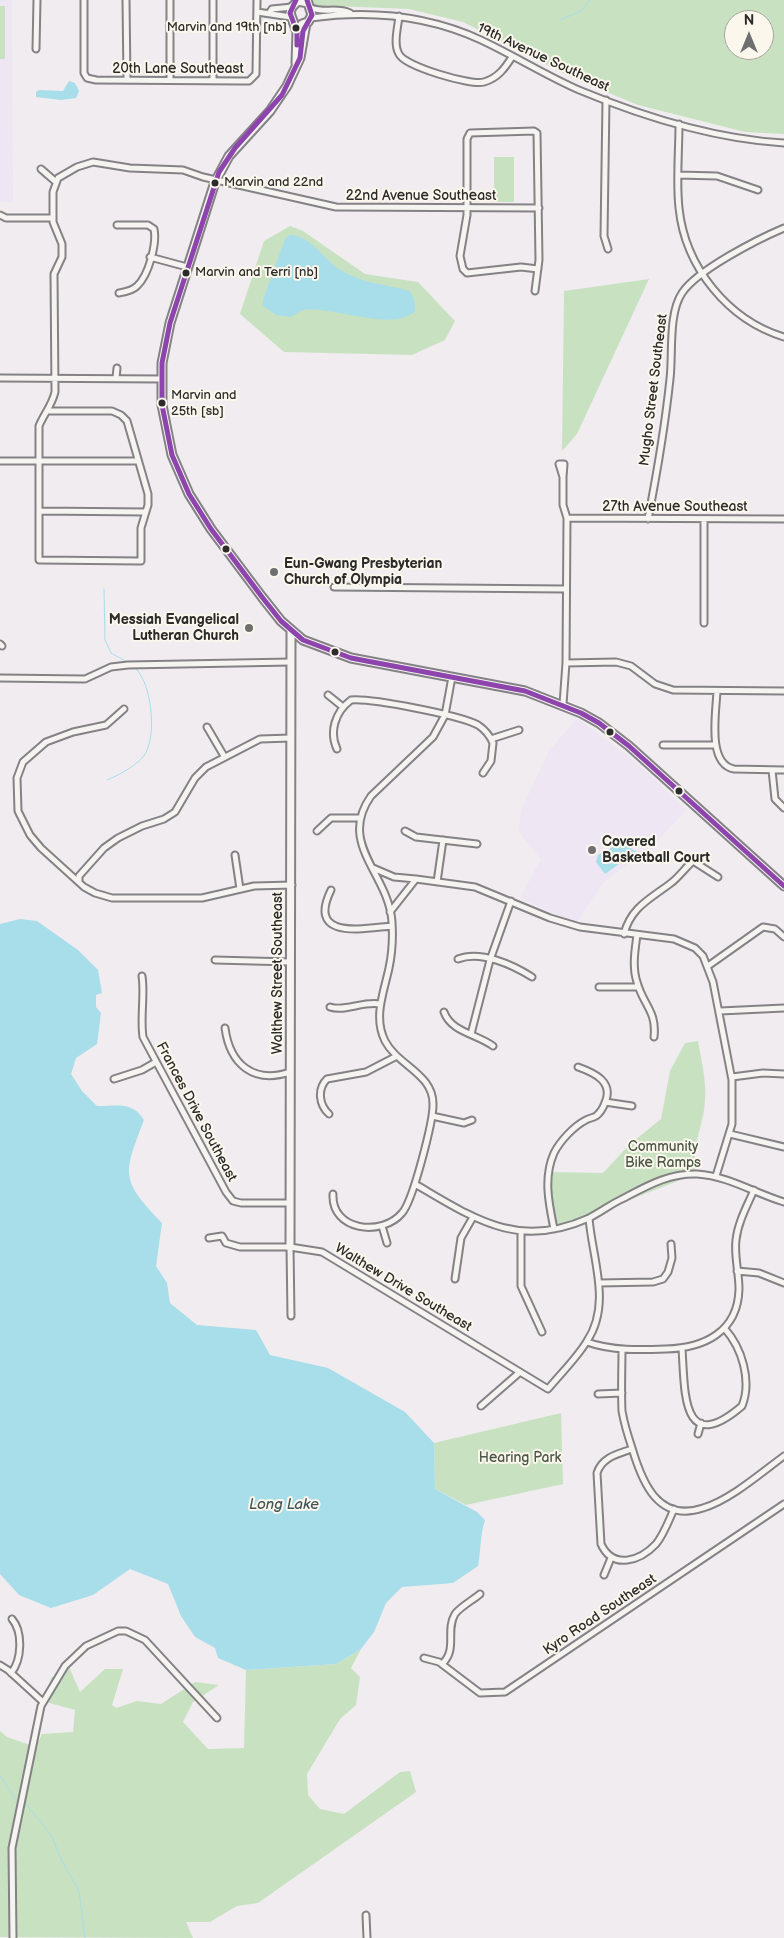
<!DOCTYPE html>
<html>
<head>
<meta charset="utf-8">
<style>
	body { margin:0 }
	#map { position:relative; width:784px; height:1938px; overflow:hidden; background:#f0ecf0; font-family:"Balsamiq Sans",sans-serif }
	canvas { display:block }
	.north { position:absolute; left:724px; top:10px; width:50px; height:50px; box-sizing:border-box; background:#fbf7ec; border:1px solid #a8a59f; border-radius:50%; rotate:0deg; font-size:14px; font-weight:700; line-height:20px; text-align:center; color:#2b2b2b }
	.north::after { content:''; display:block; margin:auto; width:18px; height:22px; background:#706f70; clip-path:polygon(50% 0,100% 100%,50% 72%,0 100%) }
</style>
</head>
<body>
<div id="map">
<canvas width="784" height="1938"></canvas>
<div class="north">N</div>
</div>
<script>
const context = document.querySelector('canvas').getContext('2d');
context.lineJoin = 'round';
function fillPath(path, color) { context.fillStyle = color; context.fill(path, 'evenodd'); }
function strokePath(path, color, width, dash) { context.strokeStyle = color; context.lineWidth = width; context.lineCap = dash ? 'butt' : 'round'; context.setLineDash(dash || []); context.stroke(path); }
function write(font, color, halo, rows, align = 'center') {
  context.font = font + ' "Balsamiq Sans",sans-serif'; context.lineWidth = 4; context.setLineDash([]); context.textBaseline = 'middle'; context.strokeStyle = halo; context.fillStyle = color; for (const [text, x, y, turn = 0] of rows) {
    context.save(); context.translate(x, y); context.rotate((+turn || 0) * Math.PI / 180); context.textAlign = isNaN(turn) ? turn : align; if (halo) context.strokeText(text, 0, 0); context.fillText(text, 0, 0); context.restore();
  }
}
const built = new Path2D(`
	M 0,0 L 12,0 L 13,202 L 0,202 Z
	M 577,718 L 637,763 L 686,810 L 658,840 L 602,884 L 576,923 L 520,898 L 541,859 L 522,836 L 519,829 L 521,810 L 549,751 Z`);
const green = new Path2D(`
	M 297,0 L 784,0 L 784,134 L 745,132 L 638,105 L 573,78 L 463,22 L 409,9 L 309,5 ZM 734,20 L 764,20 L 764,50 L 734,50 Z
	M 0,6 L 5,6 L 5,59 L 0,59 Z
	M 494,157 L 514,157 L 514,202 L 494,202 Z
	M 290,226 L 303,231 L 365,274 L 418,282 L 455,321 L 445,340 L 412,355 L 284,352 L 240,314 L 264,241 Z
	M 649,279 L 577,434 L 562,451 L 564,291 Z
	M 698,1041 C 702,1063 708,1088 704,1110 C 700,1134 691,1150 696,1174 L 554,1229 L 547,1181 L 549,1172 L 603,1173 L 630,1144 L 661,1119 L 670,1071 L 685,1043 Z
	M 561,1413 L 563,1484 L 466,1505 L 435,1489 L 434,1443 Z
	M 361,1649 L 351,1668 L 360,1677 L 356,1705 L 340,1719 L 307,1774 L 308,1795 L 320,1809 L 344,1814 L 400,1772 L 410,1771 L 416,1792 L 258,1903 L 237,1906 L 210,1922 L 186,1922 L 193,1938 L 0,1937 L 0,1731 L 7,1737 L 36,1747 L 42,1734 L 73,1732 L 75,1710 L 46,1702 L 51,1678 L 69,1667 L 80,1692 L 105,1669 L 123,1669 L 112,1705 L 116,1708 L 137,1701 L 161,1704 L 195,1682 L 219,1685 L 193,1702 L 183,1722 L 208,1749 L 244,1748 L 246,1670 L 336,1664 Z`);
const water = new Path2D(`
	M 69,81 L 75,83 L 79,91 L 76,98 L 61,100 L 36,97 L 36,92 L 39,90 L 63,91 Z
	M 289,235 C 309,235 321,255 336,267 C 358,283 384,284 410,291 L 414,299 L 415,311 C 393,333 334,306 304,310 C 299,311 294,315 290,317 L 276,315 L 263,306 L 263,300 L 285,239 Z
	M 622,842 L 636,852 L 605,874 L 596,862 L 598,855 Z
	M 20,919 L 37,921 L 78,950 L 98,970 L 102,993 L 96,995 L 96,1007 L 101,1013 L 97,1044 L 76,1058 L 71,1074 L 82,1091 L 97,1106 C 117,1106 133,1101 144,1120 C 123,1175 120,1179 162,1223 L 156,1266 L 167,1283 L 170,1303 L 197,1325 L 256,1330 L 270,1355 L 328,1368 L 405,1412 L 434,1443 L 435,1489 L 477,1512 L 485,1520 C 480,1535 481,1550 478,1566 L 453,1583 L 402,1587 L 386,1603 L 374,1632 L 361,1649 L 336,1664 L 246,1670 L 218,1658 L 215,1648 L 195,1637 L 181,1616 L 168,1584 L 130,1569 L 93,1595 L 51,1608 L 19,1595 L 0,1574 L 0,924 Z`);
const stream = new Path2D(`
	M 560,20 L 581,11 L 590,0
	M 104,589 L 105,640 L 111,653 L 129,663
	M 107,780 C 119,775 134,767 143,757 C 158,739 152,682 135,668
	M 0,1776 L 16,1799
	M 26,1804 L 51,1835 L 62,1861 L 79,1891 L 85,1938`);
const street = new Path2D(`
	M 84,0 L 84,73 L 87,78 L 96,80 L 243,81 L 249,81 L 256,74 L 257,0
	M 126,0 L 127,80
	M 170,0 L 170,80
	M 311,8 C 324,13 338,7 350,13
	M 257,12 L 291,17
	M 270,12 L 272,9 L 292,7
	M 399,16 C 398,27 393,44 399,54 C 404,66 471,86 484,82 C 498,78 505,68 512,57
	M 311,18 C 370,10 427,15 481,40 C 515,56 545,75 579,90 C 644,117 714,139 784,143
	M 36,49 L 37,0
	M 213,81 L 213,0
	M 606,100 L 604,236 L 608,249
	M 679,124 C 679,152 676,181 679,208 C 685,267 728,320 784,337
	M 41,169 L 56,182
	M 678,175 L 717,176 L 758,190
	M 0,215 L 6,218 L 53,218
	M 117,225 L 148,225 L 154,229 C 157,243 149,275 137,286 C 132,291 125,292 119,293
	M 150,257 L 187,267
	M 535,291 L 539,260 L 537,133 L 534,131 L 470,133 L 467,139 L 467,215 L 460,256 L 463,269 L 467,273 L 521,267 L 538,269
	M 0,378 L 162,379
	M 116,378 L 117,368
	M 47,411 L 112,411 L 121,415 L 127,421 L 148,494 L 148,505 L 141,528 L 141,561 L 39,560 L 39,426 C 44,414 52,405 55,392 L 54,274 L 62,257 L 62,244 L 53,222 L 53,192 L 58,178 L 77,167 L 93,162 L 130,168 L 183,170 L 203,177 L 336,207 L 539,208
	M 0,461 L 138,461
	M 559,464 L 564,464 L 563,477 Z
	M 39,511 L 146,512
	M 567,518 L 784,519
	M 648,519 C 657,473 665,426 670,379 C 673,354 668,314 682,293 C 697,270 758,239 784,228
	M 334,587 L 565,589
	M 704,623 L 704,519
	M 0,644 L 2,646
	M 566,663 L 616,662 L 631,666 L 655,684 L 673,690 L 784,691
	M 0,678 L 85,679 L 111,667 L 128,665 L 291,662
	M 717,691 C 716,713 707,764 734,769 L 784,770
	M 328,695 L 343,707
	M 563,704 L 566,663 L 567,518 L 563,505 L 563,477
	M 124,709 L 106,725 L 73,732 L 46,742 L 23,762 L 17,778 L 18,811 L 30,835 L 41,848 L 84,887 L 95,893 L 112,898 L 202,898 L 254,886 L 292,885
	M 207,727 L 224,756
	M 491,739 L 519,730
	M 663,745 L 716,745
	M 337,749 C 329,732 335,712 351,700 C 371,698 459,715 478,725 C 484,729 490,736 493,743 L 491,761 L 483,773
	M 772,770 L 775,799 L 784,808
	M 317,831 L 331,818 L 360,818
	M 405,831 L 416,837 L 477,844
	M 235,855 L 240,889
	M 373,868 L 394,877 L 416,879
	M 79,880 L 79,876 L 104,848 L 118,838 L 142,826 L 164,819 L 175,812 L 195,778 L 206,767 L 260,739 L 291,738
	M 437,882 L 443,840
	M 331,890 C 306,941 365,928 392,926
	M 390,912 L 416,879 L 475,887 L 550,918 L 580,927 L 674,939 L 695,948 L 703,956 L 713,982 L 732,1080 L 732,1124 L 716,1176
	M 624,934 C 631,907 650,899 671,883 C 679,877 685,868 693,861 L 718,877
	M 637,935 C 635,950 632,967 637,982 C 643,1005 657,1011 654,1037
	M 458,959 C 481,950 513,965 532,977
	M 215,960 L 291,962
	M 708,966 L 763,927 L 775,929 L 784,937
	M 142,976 C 145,996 140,1016 143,1037 L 226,1192 L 233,1201 L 241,1203 L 289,1203
	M 599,987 L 638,987
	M 330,1007 C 344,1012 363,1001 380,1004
	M 720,1011 L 784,1008
	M 444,1012 C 451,1032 477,1034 493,1046
	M 225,1028 C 230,1065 254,1084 290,1072
	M 471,1034 L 490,960 L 511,901
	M 732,1077 L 763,1073 L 784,1074
	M 114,1079 L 142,1070 L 156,1062
	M 605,1102 L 632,1106
	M 329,1114 C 319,1105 317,1089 327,1079 L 366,1072 L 395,1057
	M 432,1116 L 464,1123 L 472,1120
	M 730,1134 L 784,1147
	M 415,1184 C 475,1219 518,1250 589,1218 C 601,1212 611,1204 622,1199 C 647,1186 669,1173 697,1174 C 729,1176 754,1193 784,1202
	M 333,1194 C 331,1231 382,1237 402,1213 C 413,1201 433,1122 433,1105 C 434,1074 398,1066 385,1041 C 373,1017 384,992 389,968 C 392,954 393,937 392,922 C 389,874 337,844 371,796 L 433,737 L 445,715 L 452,677
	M 382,1226 L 387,1243
	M 554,1229 C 549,1204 543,1178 554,1153 C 560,1141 574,1126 586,1120 C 589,1118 593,1118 596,1116 C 600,1113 603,1108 605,1103 C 614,1082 595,1073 578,1067
	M 521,1231 L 521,1286 L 542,1332
	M 209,1238 L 222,1236 L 226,1243 L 240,1247 L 290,1247 L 322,1252 L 548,1389 C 561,1373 577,1358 587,1341 C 612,1304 592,1258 589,1218
	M 290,1247 L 291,1316
	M 737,1271 L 759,1273 L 784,1283
	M 455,1279 L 461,1238 L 473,1217
	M 599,1283 L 653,1282 L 663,1279 L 668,1272 L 672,1258 L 671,1244
	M 587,1342 C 612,1351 640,1350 666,1349 C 704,1348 738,1332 739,1289 C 739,1272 734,1256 736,1240 C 738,1222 747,1206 754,1190
	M 622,1349 C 622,1369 621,1390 622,1411 C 624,1423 628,1436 632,1448 C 642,1482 658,1523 703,1508 C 730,1500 761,1473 784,1456
	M 682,1349 C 685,1390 681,1458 742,1406 C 752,1381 742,1348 725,1329
	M 598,1394 L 622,1393
	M 481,1406 L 520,1372
	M 698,1434 L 701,1423
	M 632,1449 C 618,1454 602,1457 597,1473 L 601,1544 C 613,1570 640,1561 656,1544 C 664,1534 669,1520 674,1509
	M 604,1575 L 611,1558
	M 424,1658 L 439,1662 L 480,1693 L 505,1692 L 784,1504
	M 442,1664 C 458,1649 445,1631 455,1614 C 460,1607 473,1600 480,1594
	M 0,1665 L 8,1670 L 43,1702
	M 11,1673 C 22,1660 23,1632 12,1619
	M 366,1915 L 367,1938
	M 13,1938 L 12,1848 L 41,1706 L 65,1666 L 86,1646 L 118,1631 L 126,1631 L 145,1640 L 217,1718`);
const secondary = new Path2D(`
	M 306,23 L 300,58 L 287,86 L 270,111 L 229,156 L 215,182 L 170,323 L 162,363 L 162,405 L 172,455 L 189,494 L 211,529 L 262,597 L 281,621 L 303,640 L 351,658 L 525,691 L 581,713 L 599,723 L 629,746 L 784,886
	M 302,24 L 308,22 L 312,15 L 307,0
	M 296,63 L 297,32 L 290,13 L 292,7 L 298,1 L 308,3
	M 290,1247 L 291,631`);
const bus1 = new Path2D(`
	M 296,0 L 290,13 L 297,32 L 297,45
	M 307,0 L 312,15 L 303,31 L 300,58 L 282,95 L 235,148 L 219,172 L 170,323 L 162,363 L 162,405 L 172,455 L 189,494 L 211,529 L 262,597 L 281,621 L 303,640 L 351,658 L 525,691 L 581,713 L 599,723 L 629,746 L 784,886`);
const markers = [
	[296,28,4.5,"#2b2b2b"],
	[215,183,4.5,"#2b2b2b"],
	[186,273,4.5,"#2b2b2b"],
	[162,403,4.5,"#2b2b2b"],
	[226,549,4.5,"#2b2b2b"],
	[274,572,5,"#706f70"],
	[249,628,5,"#706f70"],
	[335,652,4.5,"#2b2b2b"],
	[610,732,4.5,"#2b2b2b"],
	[679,791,4.5,"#2b2b2b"],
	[592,850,5,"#706f70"]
];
const busNames = [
	["Marvin and 19th [nb]",287,28,"right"],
	["Marvin and 22nd",224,183],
	["Marvin and Terri [nb]",195,273],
	["Marvin and",171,396],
	["25th [sb]",171,412]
];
const streetNames = [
	["19th Avenue Southeast",543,58,25],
	["20th Lane Southeast",178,69],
	["22nd Avenue Southeast",421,196],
	["Mugho Street Southeast",654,390,-83],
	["27th Avenue Southeast",675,507],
	["Walthew Street Southeast",278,973,-90],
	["Frances Drive Southeast",196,1112,62],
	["Walthew Drive Southeast",403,1288,31],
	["Kyro Road Southeast",600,1615,-34]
];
const poiNames = [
	["Eun-Gwang Presbyterian",284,564],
	["Church of Olympia",284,580],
	["Messiah Evangelical",239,620,"right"],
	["Lutheran Church",239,636,"right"],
	["Covered",602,842],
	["Basketball Court",602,858]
];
const parkNames = [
	["Community",663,1147],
	["Bike Ramps",663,1163],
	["Hearing Park",520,1458]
];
const waterNames = [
	["Long Lake",284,1505]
];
fillPath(built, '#eee6f3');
fillPath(green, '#c8e2c1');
fillPath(water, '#a8ddea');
strokePath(stream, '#a8ddea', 1);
strokePath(street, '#848284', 9);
strokePath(secondary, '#848284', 11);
strokePath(street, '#f5f4f1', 5);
strokePath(secondary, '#f5f4f1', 7);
strokePath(bus1, '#8e44ad', 5);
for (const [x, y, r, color] of markers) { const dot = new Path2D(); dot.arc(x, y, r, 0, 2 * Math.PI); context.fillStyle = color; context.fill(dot); strokePath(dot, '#fbf7ec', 2); }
write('13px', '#2b2b2b', '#fbf7ec', busNames, 'left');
write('14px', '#2b2b2b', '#fbf7ec', streetNames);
write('bold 14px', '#2b2b2b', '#fbf7ec', poiNames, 'left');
write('14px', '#4a5647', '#fbf7ec', parkNames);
write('italic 15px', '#42565a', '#fbf7ec', waterNames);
</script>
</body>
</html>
